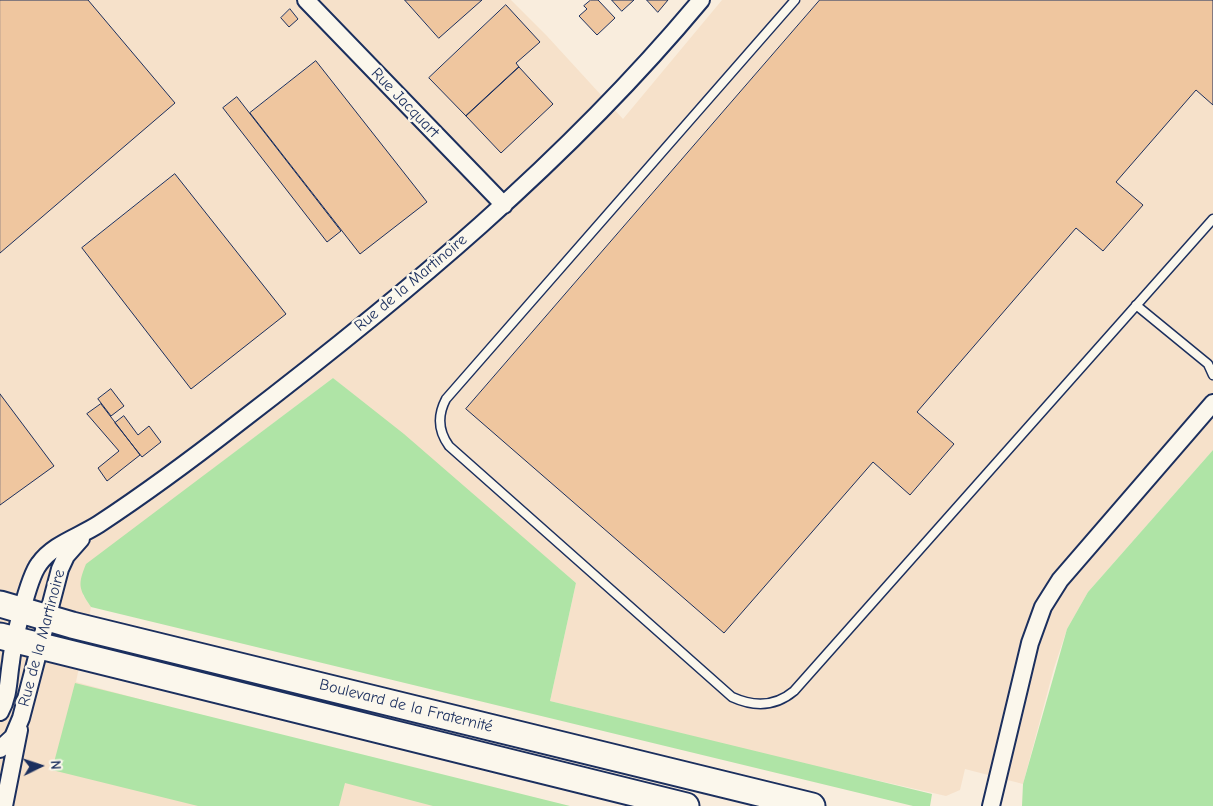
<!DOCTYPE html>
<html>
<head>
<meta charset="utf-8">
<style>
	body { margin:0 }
	#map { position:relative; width:1213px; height:806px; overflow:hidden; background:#f9eddd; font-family:"Comic Neue",sans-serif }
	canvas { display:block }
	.north { position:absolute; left:15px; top:741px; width:50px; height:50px; -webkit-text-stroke:4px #fbf7ec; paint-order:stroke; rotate:86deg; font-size:14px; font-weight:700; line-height:20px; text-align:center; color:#1b2f5e }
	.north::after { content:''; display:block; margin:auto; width:18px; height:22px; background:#1b2f5e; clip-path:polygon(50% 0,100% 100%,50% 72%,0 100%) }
</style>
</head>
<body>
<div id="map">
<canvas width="1213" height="806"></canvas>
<div class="north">N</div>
</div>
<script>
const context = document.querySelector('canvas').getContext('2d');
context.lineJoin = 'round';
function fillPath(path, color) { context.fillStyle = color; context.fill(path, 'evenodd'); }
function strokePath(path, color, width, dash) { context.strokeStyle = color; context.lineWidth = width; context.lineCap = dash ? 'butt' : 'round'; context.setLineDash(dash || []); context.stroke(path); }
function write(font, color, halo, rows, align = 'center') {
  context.font = font + ' "Comic Neue",sans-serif'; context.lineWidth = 5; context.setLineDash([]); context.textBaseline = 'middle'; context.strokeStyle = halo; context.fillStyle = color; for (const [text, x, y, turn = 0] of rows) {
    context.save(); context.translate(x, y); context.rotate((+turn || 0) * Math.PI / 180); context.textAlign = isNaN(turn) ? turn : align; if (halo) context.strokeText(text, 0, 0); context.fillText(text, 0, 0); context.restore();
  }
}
const built = new Path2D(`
	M 0,0 L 511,0 L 547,36 L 623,119 L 722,0 L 1213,0 L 1213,450 L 1088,592 L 1067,629 L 1054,668 L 1023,784 L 965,769 L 960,790 L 946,796 L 788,760 L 550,701 L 576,583 L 333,378 L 210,471 L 83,595 L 91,607 L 76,682 L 539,806 L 0,806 Z`);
const green = new Path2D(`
	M 333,378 L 404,434 L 576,583 L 550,701 L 932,794 L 930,806 L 913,806 L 91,607 C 78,588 78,584 86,564 Z
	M 1213,450 L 1213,806 L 1022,806 L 1023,784 L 1067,629 L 1088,592 Z
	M 75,683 L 570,806 L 433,806 L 345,783 L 339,806 L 198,806 L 52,770 Z`);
const building = new Path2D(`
	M 0,0 L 88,0 L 175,103 L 0,253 Z
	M 405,0 L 482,0 L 439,38 Z
	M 591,0 L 598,0 L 615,18 L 597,35 L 579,16 L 587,9 L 584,6 Z
	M 612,0 L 634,0 L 622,11 Z
	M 647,0 L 668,0 L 658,12 Z
	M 820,0 L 1213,0 L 1213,105 L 1196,90 L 1116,182 L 1143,205 L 1103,251 L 1076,228 L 917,412 L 954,444 L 910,495 L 873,462 L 724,633 L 466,409 Z
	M 506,5 L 540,42 L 516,63 L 519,67 L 466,116 L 429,78 Z
	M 290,9 L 298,19 L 289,27 L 281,18 Z
	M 316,61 L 427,202 L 360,254 L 250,113 Z
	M 519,67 L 553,104 L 501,153 L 466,116 Z
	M 237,97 L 341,231 L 327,242 L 223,108 Z
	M 175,174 L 286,314 L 191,389 L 82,248 Z
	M 111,389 L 124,406 L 111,416 L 98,399 Z
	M 0,394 L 54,466 L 0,505 Z
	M 101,404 L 140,455 L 107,481 L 98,468 L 119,451 L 87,414 Z
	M 124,416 L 138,435 L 149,426 L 161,442 L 142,457 L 115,423 Z`);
const lane = new Path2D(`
	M 795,0 L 446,399 C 437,416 438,431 449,446 L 732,697 C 754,707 775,707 794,691 L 1213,219
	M 1136,305 L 1208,364 L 1213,375`);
const street = new Path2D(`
	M 306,0 L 504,205
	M 0,712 C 9,696 8,680 11,662 C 13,643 28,578 39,564 C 53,544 79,537 99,524 C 146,493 192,459 237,424 C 404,296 566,162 701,0
	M 0,749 L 13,737 L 21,718 L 60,569 L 66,556 L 81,539
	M 4,806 L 19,730
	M 991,806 L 1030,643 L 1043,607 L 1060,580 L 1213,403`);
const primary = new Path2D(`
	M 0,604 L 72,625 L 812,806
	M 0,636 L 686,806`);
const streetNames = [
	["Rue Jacquart",405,103,46],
	["Rue de la Martinoire",411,283,-40],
	["Rue de la Martinoire",42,638,-75],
	["Boulevard de la Fraternité",406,706,14]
];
fillPath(built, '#f6e1ca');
fillPath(green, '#afe4a6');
fillPath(building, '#efc69f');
strokePath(building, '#1b2f5e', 1);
strokePath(lane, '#1b2f5e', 11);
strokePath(street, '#1b2f5e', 20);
strokePath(primary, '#1b2f5e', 29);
strokePath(lane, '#fbf7ec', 8);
strokePath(street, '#fbf7ec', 16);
strokePath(primary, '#fbf7ec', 25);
write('16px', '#1b2f5e', '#fbf7ec', streetNames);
</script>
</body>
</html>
